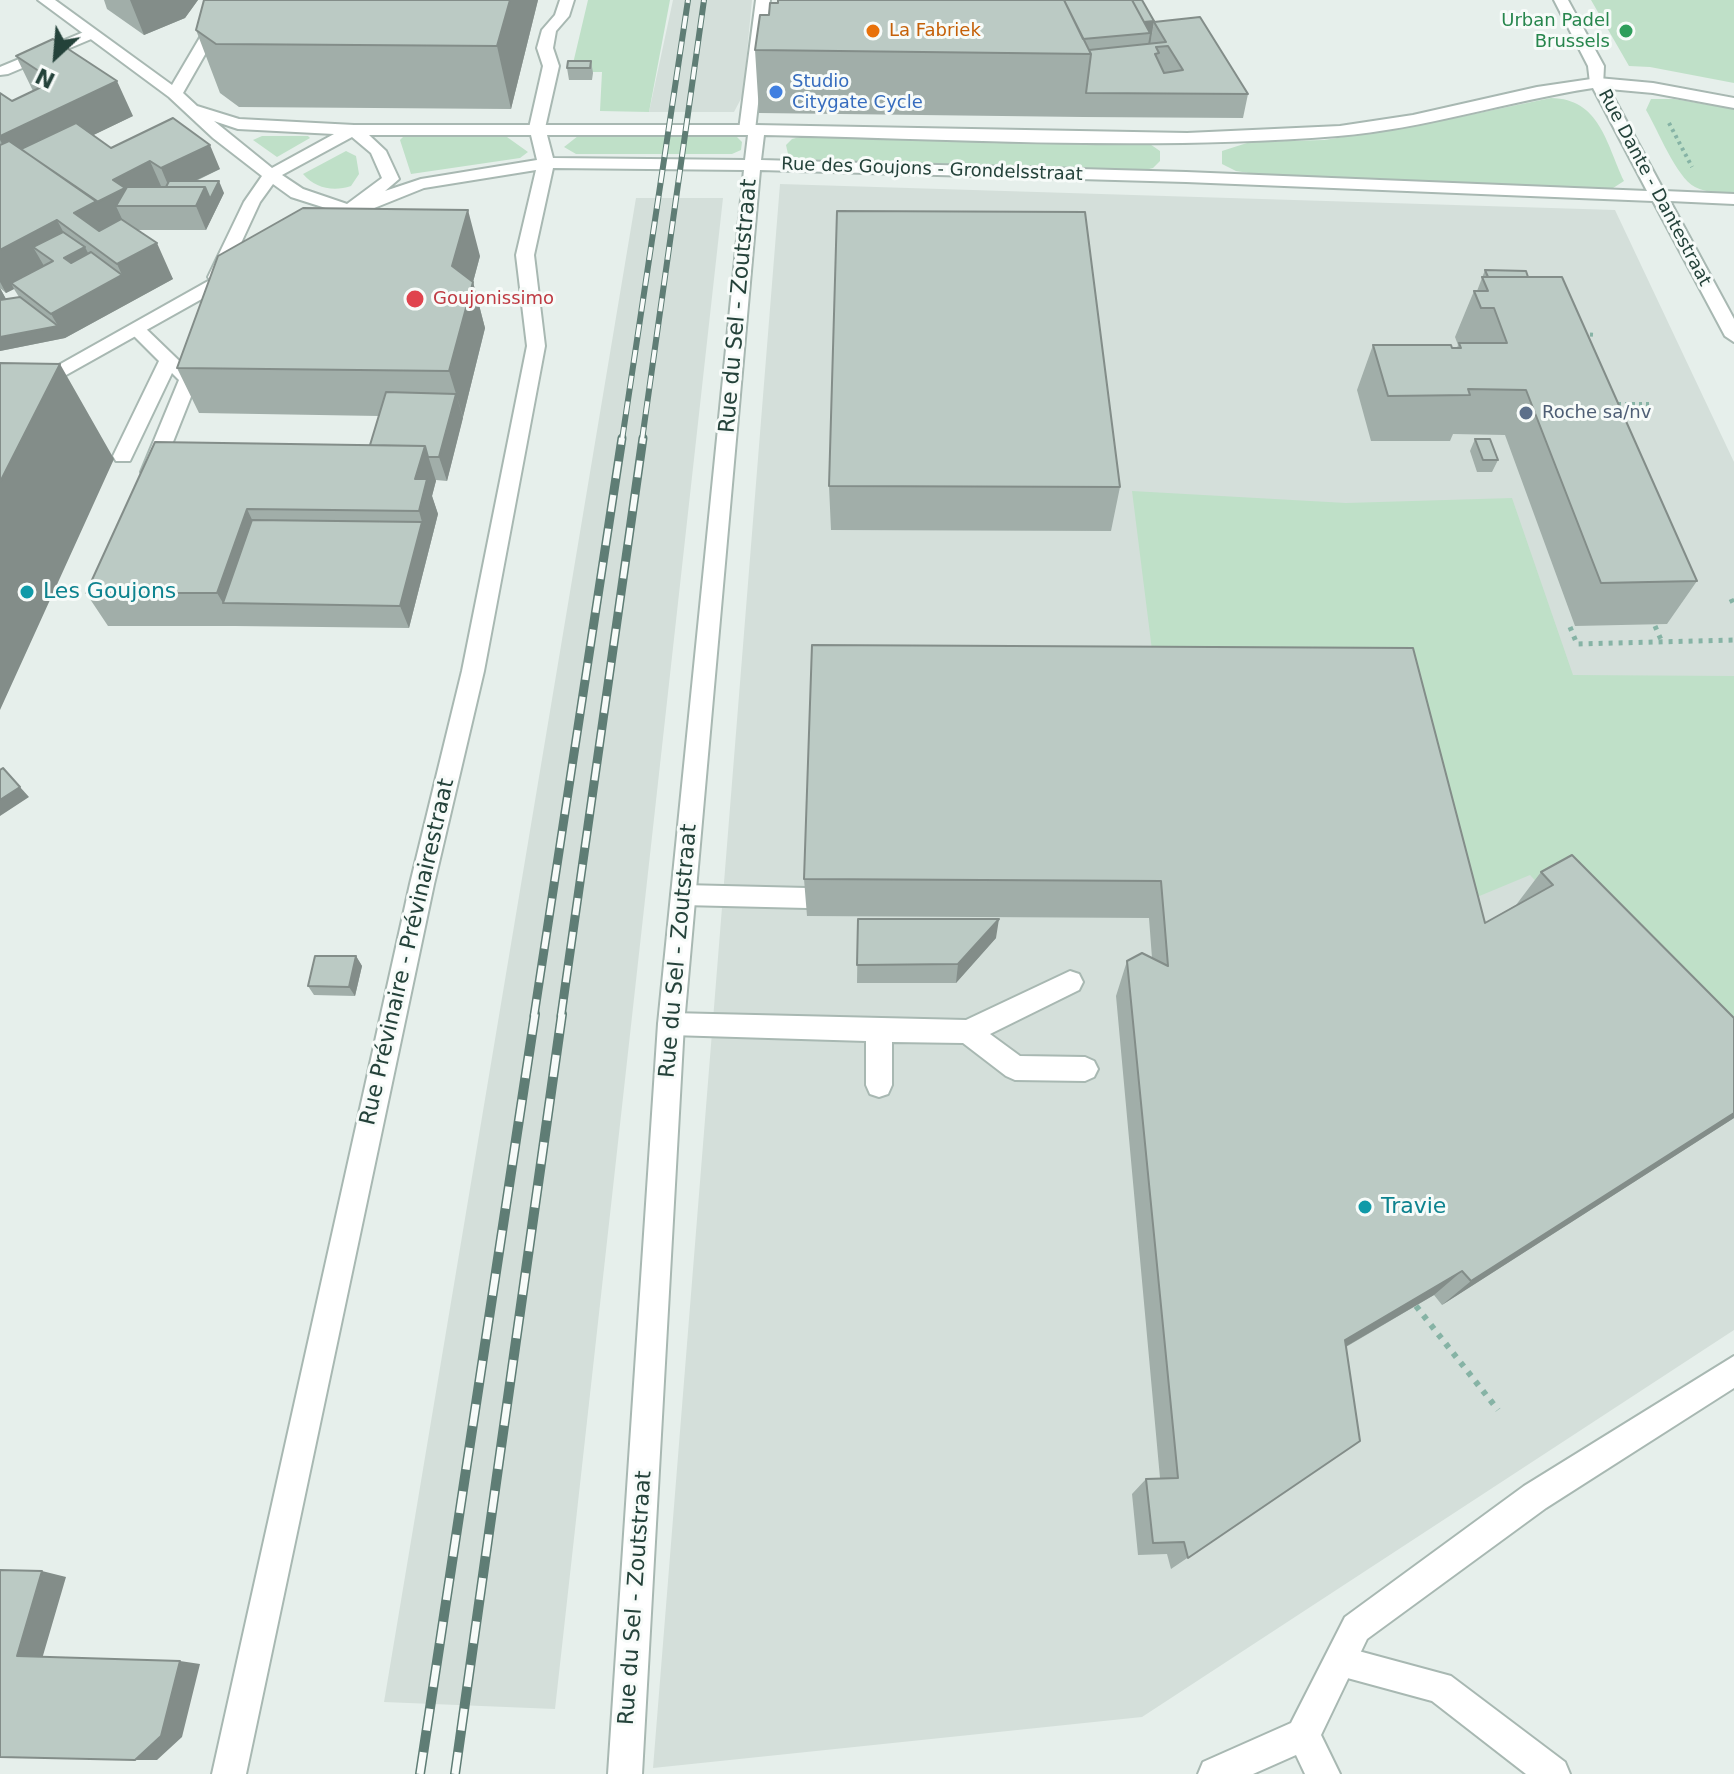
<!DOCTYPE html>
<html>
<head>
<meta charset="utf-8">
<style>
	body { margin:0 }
	#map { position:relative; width:1734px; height:1774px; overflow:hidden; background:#e6efeb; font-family:"DejaVu Sans",sans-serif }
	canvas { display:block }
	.north { position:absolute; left:16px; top:16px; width:80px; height:80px; -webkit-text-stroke:6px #f7fbf9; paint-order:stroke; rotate:206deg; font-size:22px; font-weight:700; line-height:32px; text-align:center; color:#24423a }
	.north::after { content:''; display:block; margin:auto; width:28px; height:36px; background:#24423a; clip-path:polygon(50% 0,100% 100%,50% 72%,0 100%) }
</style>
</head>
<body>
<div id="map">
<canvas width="1734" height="1774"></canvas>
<div class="north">N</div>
</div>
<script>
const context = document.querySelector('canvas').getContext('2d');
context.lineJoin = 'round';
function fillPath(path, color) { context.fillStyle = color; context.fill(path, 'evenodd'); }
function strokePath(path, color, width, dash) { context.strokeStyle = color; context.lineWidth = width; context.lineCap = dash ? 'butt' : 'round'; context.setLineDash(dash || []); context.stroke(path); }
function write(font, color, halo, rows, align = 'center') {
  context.font = font + ' "DejaVu Sans",sans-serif'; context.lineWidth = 6; context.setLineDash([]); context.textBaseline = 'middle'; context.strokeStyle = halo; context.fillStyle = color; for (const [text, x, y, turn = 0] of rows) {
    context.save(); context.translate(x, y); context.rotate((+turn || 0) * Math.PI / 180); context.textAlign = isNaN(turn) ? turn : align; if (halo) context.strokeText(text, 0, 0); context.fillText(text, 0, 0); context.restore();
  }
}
const built = new Path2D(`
	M 673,0 L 752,0 L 743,95 L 734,112 L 649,112 Z
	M 780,184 L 1615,210 L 1734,462 L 1734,1330 L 1142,1717 L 653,1768 Z
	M 636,198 L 723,198 L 555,1709 L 384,1702 Z`);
const green = new Path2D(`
	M 588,0 L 670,0 L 649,112 L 600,111 L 602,72 L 571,72 Z
	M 1591,0 L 1734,0 L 1734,83 L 1650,67 L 1629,66 Z
	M 1551,98 C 1600,99 1606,143 1624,181 L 1610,190 L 1274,177 L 1236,171 L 1222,164 L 1222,151 L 1250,142 L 1324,140 L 1421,125 Z
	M 1651,99 L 1674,99 L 1734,109 L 1734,193 C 1721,193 1707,193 1695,187 C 1676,177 1658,130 1646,110 Z
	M 417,135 L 507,137 L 528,152 L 520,158 L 411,174 L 400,140 L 404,136 Z
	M 808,135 L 1147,142 L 1160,151 L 1160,161 L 1153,168 L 1137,172 L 797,159 L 788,154 L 786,145 L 792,139 Z
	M 262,136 L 308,136 L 310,138 L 277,157 L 253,140 Z
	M 578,136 L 737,137 L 742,142 L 741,150 L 732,154 L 576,154 L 564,147 Z
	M 346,151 L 356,156 L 359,174 L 351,186 C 333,192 315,188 303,174 Z
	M 1132,491 L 1346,503 L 1512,498 L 1573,675 L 1734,676 L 1734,1090 L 1530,875 L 1453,907 L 1155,674 Z`);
const pathFar2 = new Path2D(`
	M 1669,123 L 1692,167
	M 1583,334 L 1596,335
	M 1611,404 L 1651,404`);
const pathFar1 = new Path2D(`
	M 1731,599 L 1734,605
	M 1655,626 L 1662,642
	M 1570,627 L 1577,644 L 1734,640`);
const path = new Path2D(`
	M 1416,1306 L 1498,1410`);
const lane = new Path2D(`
	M 560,0 L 574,0 L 569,16 L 556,31 L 553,48 L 559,66 L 545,128 L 537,133 L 529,128 L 543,66 L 537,48 L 542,30 L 555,15 Z
	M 756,0 L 770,0 L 755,130 L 747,135 L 739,130 Z
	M 1554,0 L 1568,0 L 1604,66 L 1603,86 L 1598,88 L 1590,83 L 1588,66 Z
	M 91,29 L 99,34 L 96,37 L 8,74 L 0,75 L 0,67 Z
	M 136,323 L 142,325 L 198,379 L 161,472 L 151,479 L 141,472 L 179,380 L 172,373 L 130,461 L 116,461 L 113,456 L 159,361 L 127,329 Z
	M 683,885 L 807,888 L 816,891 L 819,898 L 816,905 L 807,908 L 683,905 L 674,902 L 671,895 L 674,888 Z
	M 1070,971 L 1079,974 L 1083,982 L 1079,990 L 990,1034 L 1020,1056 L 1085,1057 L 1094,1061 L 1098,1069 L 1094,1077 L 1085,1081 L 1015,1080 L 1006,1076 L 963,1043 L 892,1042 L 892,1085 L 888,1094 L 879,1097 L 870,1094 L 866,1085 L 866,1041 L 671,1035 L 662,1032 L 658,1024 L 662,1016 L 671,1013 L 966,1020 Z
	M 1340,1646 L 1451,1676 L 1565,1762 L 1570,1774 L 1526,1774 L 1432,1701 L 1329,1673 L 1324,1662 L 1329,1651 Z`);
const street = new Path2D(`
	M 38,0 L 55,0 L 172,85 L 222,0 L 236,0 L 183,93 L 197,106 L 239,119 L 354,125 L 756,125 L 1187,133 L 1340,126 L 1413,115 L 1537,87 L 1598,78 L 1653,83 L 1734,98 L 1734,108 L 1653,93 L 1609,89 L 1664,191 L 1734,194 L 1734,204 L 1670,201 L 1734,319 L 1734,342 L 1725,336 L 1653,201 L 1186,182 L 760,170 L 684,1024 L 642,1774 L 608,1774 L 658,1024 L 744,170 L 553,168 L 534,255 L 545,346 L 484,671 L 434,884 L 246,1774 L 212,1774 L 410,884 L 462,671 L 527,346 L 516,255 L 536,170 L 424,188 L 327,227 L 319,222 L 335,211 L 291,197 L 273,184 L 260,202 L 229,269 L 241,269 L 244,273 L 241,277 L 0,412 L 0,398 L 210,280 L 208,277 L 244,202 L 262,176 L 213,138 L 169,97 ZM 1593,88 L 1647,191 L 1186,172 L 761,160 L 764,135 C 954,139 1147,151 1338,136 C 1424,129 1508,101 1593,88 ZM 214,121 L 238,129 L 334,134 L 272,168 ZM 369,135 L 531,135 L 537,160 L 421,179 L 385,191 L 399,179 L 386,151 ZM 547,135 L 748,135 L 745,160 L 553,158 ZM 352,137 L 371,153 L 382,178 L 347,204 L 303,189 L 282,175 Z
	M 1734,1356 L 1734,1388 L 1546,1508 L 1367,1639 L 1321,1735 L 1340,1774 L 1305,1774 L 1296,1755 L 1253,1774 L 1198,1774 L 1203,1762 L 1291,1723 L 1345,1617 L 1524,1486 Z`);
const railFar2 = new Path2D(`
	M 622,440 L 688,0
	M 642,440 L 704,0`);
const railFar1 = new Path2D(`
	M 534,1016 L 622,438
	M 561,1016 L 643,438`);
const rail = new Path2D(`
	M 420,1774 L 535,1014
	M 455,1774 L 562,1014`);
const wall = new Path2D(`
	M 104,0 L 198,0 L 185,18 L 144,35 L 107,9 Z
	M 204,0 L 538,0 L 511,109 L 239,107 L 220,93 L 196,30 Z
	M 769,15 L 1154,21 L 1150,44 L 1154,22 L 1248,94 L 1243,118 L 1083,117 L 759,113 L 755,50 Z
	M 16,56 L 133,116 L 93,135 L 111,148 L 220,169 L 196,181 L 224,193 L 206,230 L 138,230 L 173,279 L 65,338 L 0,351 L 0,93 L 12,101 L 33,91 ZM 0,288 L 6,293 L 14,289 L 19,297 L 6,299 Z
	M 591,61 L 593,73 L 592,80 L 569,80 L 567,68 Z
	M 480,256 L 473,282 L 485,328 L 447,481 L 436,480 L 432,496 L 438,514 L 409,628 L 235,626 L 108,626 L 86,593 L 370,445 L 379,416 L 199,413 L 177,368 Z
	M 1485,270 L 1528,277 L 1697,581 L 1667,624 L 1575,626 L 1505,435 L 1453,434 L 1450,441 L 1371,441 L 1357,390 L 1373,345 L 1457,348 L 1458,345 L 1455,337 L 1474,291 L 1477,291 Z
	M 1475,439 L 1498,460 L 1492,472 L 1477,472 L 1470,451 Z
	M 829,486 L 1120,487 L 1111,531 L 831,530 Z
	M 812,645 L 1485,923 L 1516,905 L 1541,872 L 1572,855 L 1734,1118 L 1442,1305 L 1434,1295 L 1346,1347 L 1360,1441 L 1171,1569 L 1167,1554 L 1138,1555 L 1132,1494 L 1146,1479 L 1160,1478 L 1116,996 L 1127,961 L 1152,958 L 1149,918 L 807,916 L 804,879 Z
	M 858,919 L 996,938 L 956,983 L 857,983 Z
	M 356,956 L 362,966 L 355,996 L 314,995 L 308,986 Z`);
const shadedWall = new Path2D(`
	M 130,0 L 198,0 L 185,18 L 144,35 Z
	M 510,0 L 538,0 L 511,109 L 497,46 Z
	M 1154,21 L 1150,45 L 1148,45 L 1150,33 L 1137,23 Z
	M 117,81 L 133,116 L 17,172 L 0,140 L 0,136 Z
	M 210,145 L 220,169 L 171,192 L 161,168 Z
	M 150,161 L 161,186 L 131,201 L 116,206 L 122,219 L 94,247 L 74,213 L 97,201 L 113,180 Z
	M 219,181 L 224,193 L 206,230 L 196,206 L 205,187 Z
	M 468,210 L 480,256 L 465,312 L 452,266 Z
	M 57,220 L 74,252 L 85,247 L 97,271 L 53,261 L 33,247 L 47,271 L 11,283 L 14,289 L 6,293 L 0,282 L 0,250 Z
	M 157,243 L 173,279 L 65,338 L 0,351 L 0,288 L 6,299 L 58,326 L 51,314 L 122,275 L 117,264 Z
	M 473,282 L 485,328 L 463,417 L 449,371 Z
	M 60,364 L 114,459 L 0,710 L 0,482 Z
	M 456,394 L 463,418 L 447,481 L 439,457 Z
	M 425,446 L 436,481 L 432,496 L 438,514 L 409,628 L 400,606 L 422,522 L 419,511 L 415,479 Z
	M 247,509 L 263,543 L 223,603 L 217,593 Z
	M 20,787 L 29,797 L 0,816 L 0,800 Z
	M 999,919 L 996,938 L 956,983 L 958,964 Z
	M 356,956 L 362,966 L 355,996 L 349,987 Z
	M 1734,1113 L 1734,1118 L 1442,1305 L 1471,1281 Z
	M 1462,1271 L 1434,1295 L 1321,1361 L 1345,1340 Z
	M 42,1571 L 66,1577 L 42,1659 L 17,1656 Z
	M 180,1661 L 200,1664 L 182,1737 L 157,1760 L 135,1760 Z`);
const building = new Path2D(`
	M 204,0 L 510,0 L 497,46 L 216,44 L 196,30 Z
	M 778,0 L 1064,0 L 1091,54 L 755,50 L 760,15 L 769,15 L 770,3 L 778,3 Z
	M 1064,0 L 1132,0 L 1150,33 L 1083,39 Z
	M 1132,0 L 1142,0 L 1154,21 L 1144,22 Z
	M 1200,17 L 1248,94 L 1086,93 L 1091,54 L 1089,50 L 1166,42 L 1154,22 ZM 1168,46 L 1183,70 L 1164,73 L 1155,54 L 1159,53 L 1156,47 Z
	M 53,39 L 117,81 L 0,136 L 0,93 L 12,101 L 54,81 L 16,56 Z
	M 568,61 L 591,61 L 590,68 L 567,68 Z
	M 173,118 L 210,145 L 161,168 L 150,161 L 113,180 L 125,188 L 97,202 L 21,149 L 76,123 L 111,148 Z
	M 9,141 L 97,201 L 74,213 L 99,231 L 121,219 L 157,243 L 117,264 L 57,220 L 0,250 L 0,145 Z
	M 169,181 L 219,181 L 210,199 L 205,187 L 166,187 Z
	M 127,187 L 205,187 L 196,206 L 116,206 Z
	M 303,208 L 468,210 L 452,266 L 473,282 L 449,371 L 177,368 L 218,256 Z
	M 837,211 L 1085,212 L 1120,487 L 829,486 Z
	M 63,232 L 85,247 L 64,258 L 71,263 L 91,252 L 122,275 L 51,314 L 11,283 L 53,261 L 33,247 Z
	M 1485,270 L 1526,271 L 1528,277 L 1488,277 Z
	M 1482,277 L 1562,277 L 1697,581 L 1601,583 L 1526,390 L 1468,389 L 1470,395 L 1388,396 L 1373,345 L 1451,345 L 1452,348 L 1461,348 L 1459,343 L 1507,343 L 1494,308 L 1481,308 L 1474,291 L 1488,291 Z
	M 20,297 L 58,326 L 0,337 L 0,300 Z
	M 0,363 L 60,364 L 0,482 Z
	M 386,392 L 456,394 L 439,457 L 428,457 L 425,446 L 370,445 Z
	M 1475,439 L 1490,439 L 1498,460 L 1483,460 Z
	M 155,442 L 425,446 L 415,479 L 427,479 L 419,511 L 247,509 L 217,593 L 86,593 Z
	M 252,520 L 422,522 L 400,606 L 223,603 Z
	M 812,645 L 1413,648 L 1485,923 L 1553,885 L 1541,872 L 1572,855 L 1734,1018 L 1734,1113 L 1471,1281 L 1462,1271 L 1345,1340 L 1360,1441 L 1188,1558 L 1184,1542 L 1153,1543 L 1146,1479 L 1178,1478 L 1127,961 L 1142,953 L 1168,966 L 1161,881 L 804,879 Z
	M 3,768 L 20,787 L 0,800 L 0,770 Z
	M 858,919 L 999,919 L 958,964 L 857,965 Z
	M 315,956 L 356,956 L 349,987 L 308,986 Z
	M 0,1570 L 42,1571 L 17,1656 L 180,1661 L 161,1736 L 135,1760 L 0,1757 Z`);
const markers = [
	[873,31,8,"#e8710a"],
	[1626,31,8,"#2e9e5b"],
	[776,92,8,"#3f7fe0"],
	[415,299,10,"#e0444e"],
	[1526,413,8,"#5c6f8a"],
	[27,592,8,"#0f9aa8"],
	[1365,1207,8,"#0f9aa8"]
];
const farLeisurenames = [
	["Urban Padel",1610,21],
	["Brussels",1610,42]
];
const farFoodnames = [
	["La Fabriek",889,31]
];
const farShopnames = [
	["Studio",792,82],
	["Citygate Cycle",792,103]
];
const farStreetnames = [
	["Rue des Goujons - Grondelsstraat",932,170,2],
	["Rue Dante - Dantestraat",1654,188,62]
];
const farHealthnames = [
	["Goujonissimo",433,299]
];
const farServicenames = [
	["Roche sa/nv",1542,413]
];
const streetNames = [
	["Rue du Sel - Zoutstraat",739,306,-85],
	["Rue du Sel - Zoutstraat",679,951,-85],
	["Rue Prévinaire - Prévinairestraat",408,952,-77],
	["Rue du Sel - Zoutstraat",636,1598,-86]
];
const cultureNames = [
	["Les Goujons",43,592],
	["Travie",1381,1207]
];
fillPath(built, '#d4dfda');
fillPath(green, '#bfe0c8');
strokePath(lane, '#a8b8b2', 4);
strokePath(street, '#a8b8b2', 4);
strokePath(pathFar2, '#86b3a5', 4, [3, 4]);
strokePath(pathFar1, '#86b3a5', 5, [4, 6]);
strokePath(path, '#86b3a5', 6, [5, 7]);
fillPath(lane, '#fff');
fillPath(street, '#fff');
strokePath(railFar2, '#5f7d75', 6);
strokePath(railFar1, '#5f7d75', 9);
strokePath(rail, '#5f7d75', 10);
strokePath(railFar2, '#f7fbf9', 4, [13]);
strokePath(railFar1, '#f7fbf9', 6, [17]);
strokePath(rail, '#f7fbf9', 7, [22]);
fillPath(wall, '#a1aea9');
fillPath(shadedWall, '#838d89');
fillPath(building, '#bbcac4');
strokePath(building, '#838d89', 2);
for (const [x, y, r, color] of markers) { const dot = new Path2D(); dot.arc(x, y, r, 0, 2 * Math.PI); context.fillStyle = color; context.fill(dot); strokePath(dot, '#f7fbf9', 3); }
write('18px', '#27864d', '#f7fbf9', farLeisurenames, 'right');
write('18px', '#c56008', '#f7fbf9', farFoodnames, 'left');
write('18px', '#366cbe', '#f7fbf9', farShopnames, 'left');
write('18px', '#24423a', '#f7fbf9', farStreetnames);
write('18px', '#be3a42', '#f7fbf9', farHealthnames, 'left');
write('18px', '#4e5e75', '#f7fbf9', farServicenames, 'left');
write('22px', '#24423a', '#f7fbf9', streetNames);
write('22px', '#0d838f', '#f7fbf9', cultureNames, 'left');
</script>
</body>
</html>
